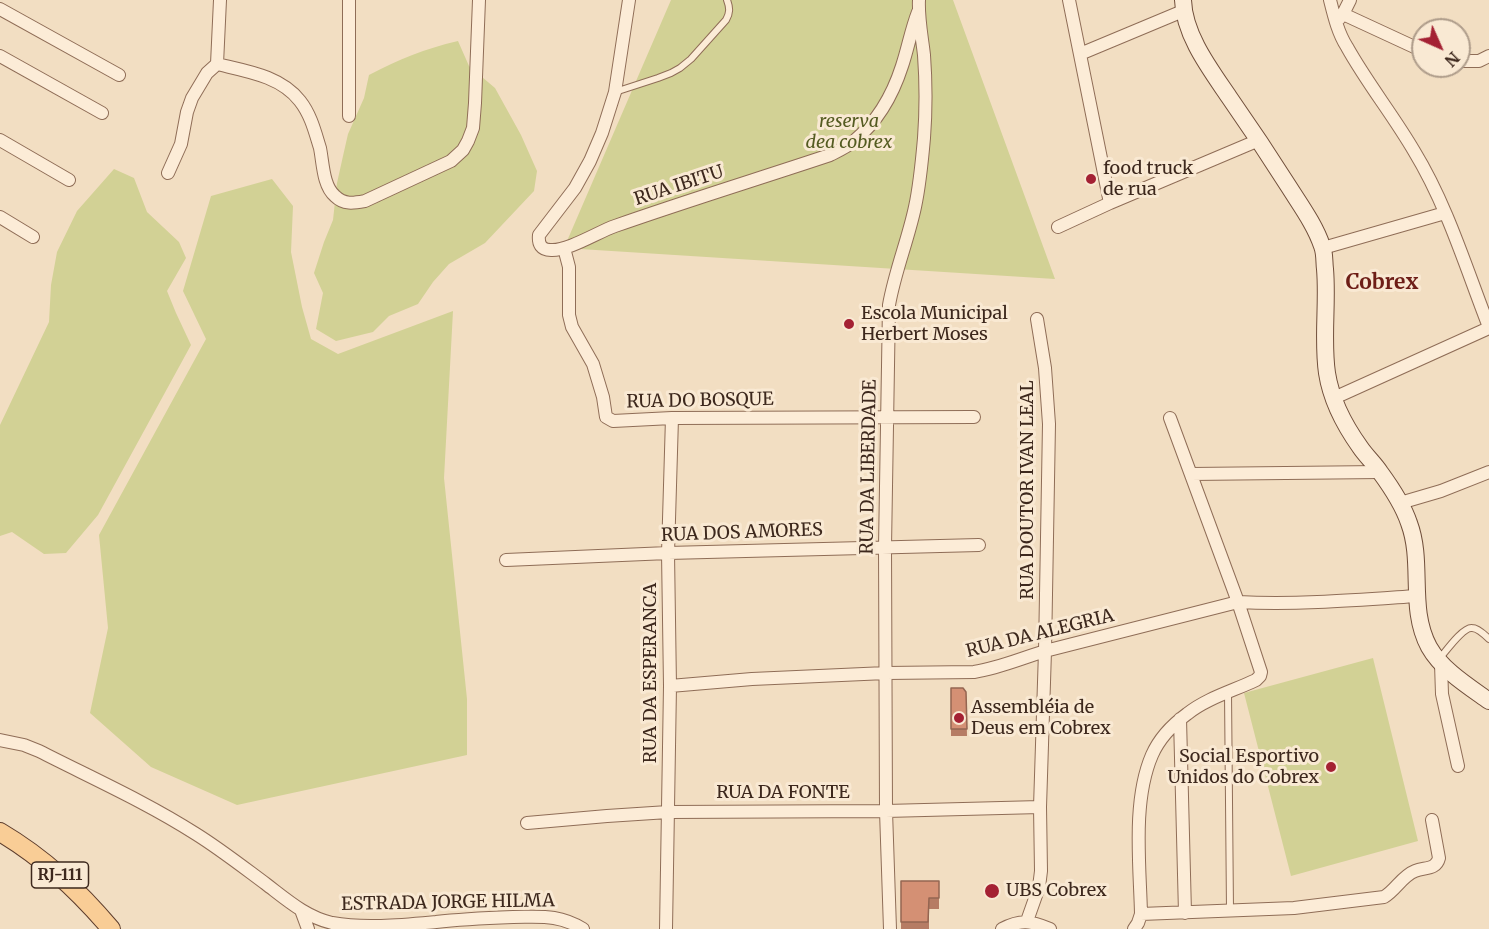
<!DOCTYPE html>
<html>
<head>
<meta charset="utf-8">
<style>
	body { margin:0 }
	#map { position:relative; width:1489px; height:929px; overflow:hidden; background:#f2dec2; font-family:Merriweather,serif }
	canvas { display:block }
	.north { position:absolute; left:1411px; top:18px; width:60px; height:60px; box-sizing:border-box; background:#f9e9d3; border:2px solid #ae9c8a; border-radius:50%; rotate:135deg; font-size:16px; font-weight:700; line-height:24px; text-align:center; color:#3d281d }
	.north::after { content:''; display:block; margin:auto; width:21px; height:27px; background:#a42133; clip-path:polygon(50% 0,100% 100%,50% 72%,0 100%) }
</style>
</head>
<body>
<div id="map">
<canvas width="1489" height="929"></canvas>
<div class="north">N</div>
</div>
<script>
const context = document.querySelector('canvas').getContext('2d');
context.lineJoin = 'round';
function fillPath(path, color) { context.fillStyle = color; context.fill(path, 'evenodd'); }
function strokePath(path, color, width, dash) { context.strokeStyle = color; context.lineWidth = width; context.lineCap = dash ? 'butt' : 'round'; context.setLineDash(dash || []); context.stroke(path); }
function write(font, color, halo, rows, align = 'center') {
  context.font = font + ' Merriweather,serif'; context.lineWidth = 6; context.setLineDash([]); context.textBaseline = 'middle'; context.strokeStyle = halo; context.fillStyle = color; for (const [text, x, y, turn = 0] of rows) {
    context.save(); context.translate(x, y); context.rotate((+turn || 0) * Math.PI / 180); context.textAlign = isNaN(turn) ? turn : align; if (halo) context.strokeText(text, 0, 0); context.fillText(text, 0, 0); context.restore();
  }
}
const green = new Path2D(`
	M 671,0 L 953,0 L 1055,279 L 564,248 Z
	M 458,41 L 469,66 L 495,88 L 521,135 L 537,171 L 534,191 L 485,243 L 449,264 L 433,282 L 418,304 L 389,316 L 373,332 L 336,341 L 316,329 L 323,293 L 314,273 L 324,242 L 333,220 L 337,183 L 343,156 L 348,134 L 364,98 L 369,75 C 400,59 424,49 458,41 Z
	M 114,169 L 134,178 L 147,212 L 179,242 L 186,258 L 167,291 L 176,313 L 191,345 L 98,515 L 66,553 L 44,554 L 12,532 L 0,536 L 0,425 L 49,322 L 51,285 L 57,252 L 77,211 Z
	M 272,179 L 293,206 L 291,252 L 302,307 L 311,339 L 338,354 L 453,311 L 444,478 L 467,699 L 467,755 L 237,805 L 151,767 L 90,713 L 108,628 L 99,535 L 206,339 L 183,291 L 211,196 Z
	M 1373,658 L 1418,841 L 1291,876 L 1244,693 Z`);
const lane = new Path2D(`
	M 615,92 L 658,78 L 671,73 L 680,68 L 691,59 L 726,20 C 730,13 730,8 727,0
	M 1440,658 C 1446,651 1463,627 1472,628 C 1478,628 1485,635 1489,639
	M 1228,693 L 1230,910`);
const street = new Path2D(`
	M 629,0 L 615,92 L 602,133 L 590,161 L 575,188 L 539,235 C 538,244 541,250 551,250 C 568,251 598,232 615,226 C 686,201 758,179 830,155 C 838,151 847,147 854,141 C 877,122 893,94 902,66 C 908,48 911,30 918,12
	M 1069,0 L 1110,203
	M 1330,0 C 1334,16 1338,33 1347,47 C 1367,83 1393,115 1414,151 C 1447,205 1466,268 1489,327
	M 0,9 L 119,75
	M 1343,14 L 1423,51
	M 1339,19 L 1343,14 L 1350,0
	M 1080,54 L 1183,11
	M 0,56 L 102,113
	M 1459,61 L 1479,61 L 1489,56
	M 217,64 C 246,71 281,76 300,101 C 311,115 315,132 320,148 C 323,163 323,186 335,196 C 344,205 354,203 365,201 L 451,161 L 463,150 L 468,141 L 473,128 L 475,103 L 479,0
	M 349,116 L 349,0
	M 0,140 L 69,180
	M 168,173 L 181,144 L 187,112 L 192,98 L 207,73 L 217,64 L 220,0
	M 0,217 L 33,237
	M 1058,227 L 1110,203 L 1259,140
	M 564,248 L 569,267 L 569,315 L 572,327 L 593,364 L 603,397 L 606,417 L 613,421 L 672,418 L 974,417
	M 1323,248 L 1445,213
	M 1334,398 L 1489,328
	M 1191,474 L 1380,472
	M 1400,503 L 1441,491 L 1489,472
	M 506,560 L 668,553 L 979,545
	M 1441,664 L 1442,694 L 1458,766
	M 670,686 L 752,679 L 886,673 L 974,672 C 1000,668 1024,657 1049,650 C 1112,634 1175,618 1238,602 C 1297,605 1357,600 1416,596
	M 1180,719 L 1185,913
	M 0,740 L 24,745 L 39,751 C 92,778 146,802 196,834 C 220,849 243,867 266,884 C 287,900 306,917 332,923 C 364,929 403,925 436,922 C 462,919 487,918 513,917 C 541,917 558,914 583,929
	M 527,823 L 607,816 L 668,812 L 886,811 L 1040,807
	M 301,910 L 308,929
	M 1141,914 L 1294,908 L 1384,897 C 1396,890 1402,876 1415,871 C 1425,867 1436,870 1439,858 L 1432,820
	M 1027,921 L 1039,887 L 1041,871 L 1040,807 L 1045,651 L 1049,424 L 1045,368 L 1037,319
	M 666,929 L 670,686 L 668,553 L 672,418
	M 890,929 L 886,811 L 885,547 L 889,305 C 895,271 908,240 915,207 C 920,184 922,161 924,138 C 926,111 926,82 924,55 C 922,37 918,18 919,0
	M 1002,929 C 1021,919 1031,921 1050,929
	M 1134,929 L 1138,923 L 1141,914 C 1140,866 1132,801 1152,755 C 1159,739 1172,725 1187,714 C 1207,698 1233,691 1256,680 L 1260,676 L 1261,672 L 1238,602 L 1170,418`);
const secondary = new Path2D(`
	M 1183,0 C 1184,35 1210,69 1229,97 C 1250,127 1270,157 1289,187 C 1301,206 1315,225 1322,246 C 1325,253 1324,262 1325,269 C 1328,303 1322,339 1327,373 C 1331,399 1345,426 1360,447 C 1366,456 1374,463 1380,472 C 1391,487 1403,505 1409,523 C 1424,563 1408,608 1429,647 C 1442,670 1468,686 1489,701`);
const primary = new Path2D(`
	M 0,832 C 44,858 78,890 111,929`);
const wall = new Path2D(`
	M 951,688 L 966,692 L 967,736 L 951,736 Z
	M 901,881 L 939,881 L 939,909 L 929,909 L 929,929 L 901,929 Z`);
const building = new Path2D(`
	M 951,688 L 963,688 L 966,692 L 967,729 L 951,729 Z
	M 901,881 L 939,881 L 939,898 L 929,898 L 928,922 L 901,922 Z`);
const markers = [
	[1091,179,6,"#a42133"],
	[849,324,6,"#a42133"],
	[959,718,6,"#a42133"],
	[1331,767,6,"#a42133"],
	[992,891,8,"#a42133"]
];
const shields = [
	[60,875,57]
];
const shieldNames = [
	["RJ-111",60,875]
];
const parkNames = [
	["reserva",849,122],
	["dea cobrex",849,143]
];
const poiNames = [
	["food truck",1103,169],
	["de rua",1103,190],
	["Escola Municipal",861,314],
	["Herbert Moses",861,335],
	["Assembléia de",971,708],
	["Deus em Cobrex",971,729],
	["Social Esportivo",1319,757,"right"],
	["Unidos do Cobrex",1319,778,"right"],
	["UBS Cobrex",1006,891]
];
const streetNames = [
	["RUA IBITU",679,186,-18],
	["RUA DO BOSQUE",700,401,-1],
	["RUA DA LIBERDADE",869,467,-89],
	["RUA DOUTOR IVAN LEAL",1028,490,-90],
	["RUA DOS AMORES",742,533,-2],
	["RUA DA ALEGRIA",1040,634,-14],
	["RUA DA ESPERANCA",651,673,-90],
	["RUA DA FONTE",783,793],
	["ESTRADA JORGE HILMA",448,903,-1]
];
const quarterNames = [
	["Cobrex",1382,283]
];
fillPath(green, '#d2d195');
strokePath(lane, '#8f6d57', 8);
strokePath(street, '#8f6d57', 14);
strokePath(secondary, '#704e3a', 18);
strokePath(primary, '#5c3c2c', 20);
strokePath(lane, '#fcecd7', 6);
strokePath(street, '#fcecd7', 12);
strokePath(secondary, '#fcecd7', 16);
strokePath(primary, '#f9cd96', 18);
fillPath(wall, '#b67c64');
fillPath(building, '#d49074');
strokePath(building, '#946551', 1.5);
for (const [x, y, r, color] of markers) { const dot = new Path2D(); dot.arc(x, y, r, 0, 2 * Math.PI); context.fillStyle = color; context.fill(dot); strokePath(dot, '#f9e9d3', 2); }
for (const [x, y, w] of shields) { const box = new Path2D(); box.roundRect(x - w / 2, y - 13, w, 26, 4.5); context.fillStyle = '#f9e9d3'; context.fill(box); strokePath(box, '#3d281d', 1.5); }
write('bold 16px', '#3d281d', null, shieldNames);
write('italic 18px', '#545b21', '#f9e9d3', parkNames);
write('18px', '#3d281d', '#f9e9d3', poiNames, 'left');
write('18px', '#3d281d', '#f9e9d3', streetNames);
write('bold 21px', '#6e1e17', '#f9e9d3', quarterNames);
</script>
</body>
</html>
